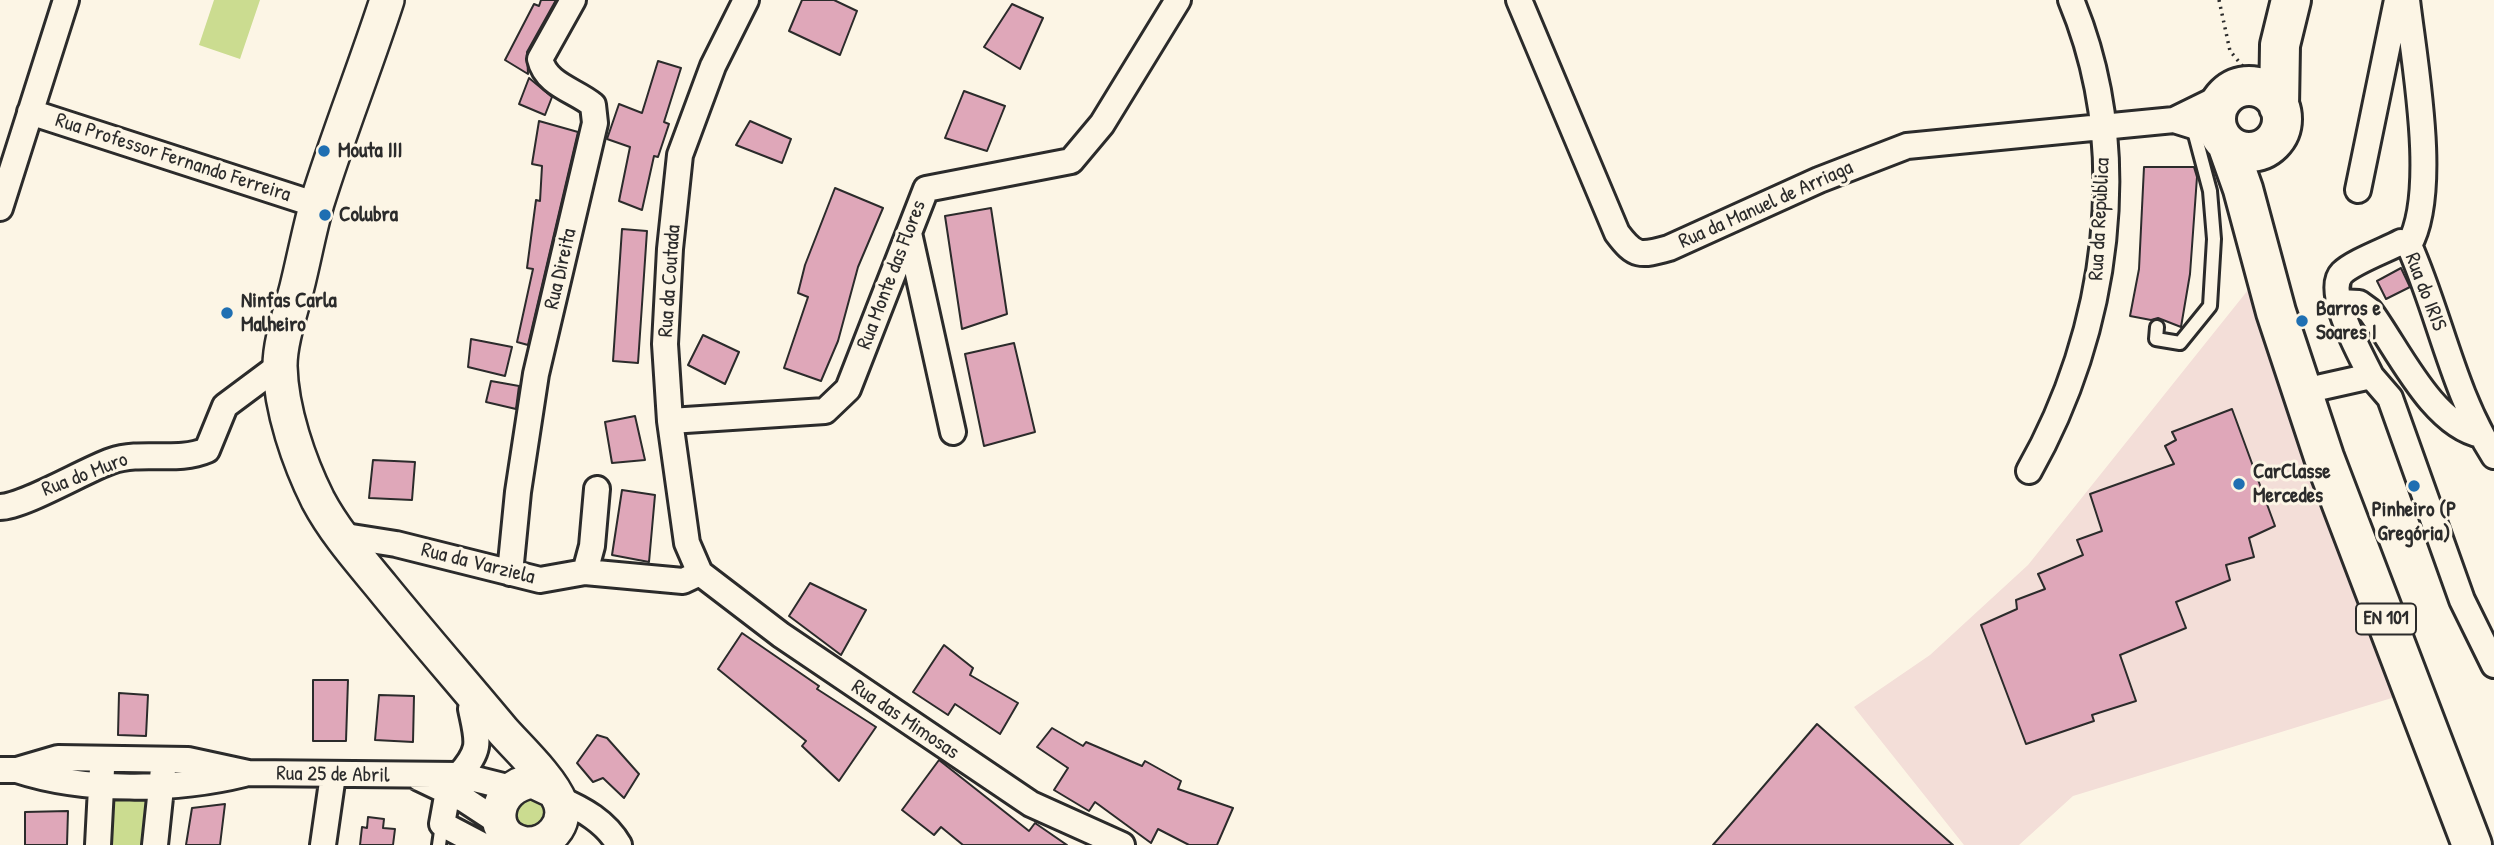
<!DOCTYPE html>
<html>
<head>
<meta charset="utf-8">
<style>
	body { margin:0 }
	canvas { display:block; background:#fcf5e5 }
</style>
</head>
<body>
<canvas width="2494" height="845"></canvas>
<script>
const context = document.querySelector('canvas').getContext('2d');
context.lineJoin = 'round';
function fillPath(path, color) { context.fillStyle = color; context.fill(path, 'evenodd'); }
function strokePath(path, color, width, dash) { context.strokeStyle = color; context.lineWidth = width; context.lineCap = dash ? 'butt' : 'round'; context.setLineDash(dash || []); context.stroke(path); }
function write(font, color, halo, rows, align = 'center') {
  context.font = font + ' "Patrick Hand",sans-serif'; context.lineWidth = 6; context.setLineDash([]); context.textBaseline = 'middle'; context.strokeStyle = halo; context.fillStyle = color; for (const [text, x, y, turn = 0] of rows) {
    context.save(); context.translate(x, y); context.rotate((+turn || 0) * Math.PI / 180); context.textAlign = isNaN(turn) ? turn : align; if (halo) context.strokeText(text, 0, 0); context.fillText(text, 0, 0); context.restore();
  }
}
const built = new Path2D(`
	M 2248,290 L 2395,697 L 2073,796 L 2019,845 L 1964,845 L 1854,707 L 1930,655 L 2028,565 Z`);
const green = new Path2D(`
	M 214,0 L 260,0 L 240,59 L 199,45 Z
	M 109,797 L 153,799 L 147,845 L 107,845 Z
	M 516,798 L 546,799 L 545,828 L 519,829 L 512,804 Z`);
const building = new Path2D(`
	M 541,0 L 556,0 L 527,52 L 528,74 L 505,60 L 534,4 L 539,6 Z
	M 802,0 L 834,0 L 857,11 L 840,55 L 789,31 Z
	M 1012,4 L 1043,18 L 1020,69 L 984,47 Z
	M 658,61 L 681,68 L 664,122 L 669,124 L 658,157 L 654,156 L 642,210 L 619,201 L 630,147 L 607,139 L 619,104 L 642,113 Z
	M 529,78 L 552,97 L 545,115 L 519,104 Z
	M 964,91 L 1005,106 L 987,151 L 945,138 Z
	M 539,121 L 578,132 L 528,345 L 517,342 L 533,269 L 527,268 L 536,200 L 540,201 L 542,166 L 532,164 Z
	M 750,121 L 791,139 L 782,163 L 736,145 Z
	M 2144,167 L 2194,167 L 2197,177 L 2190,274 L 2181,327 L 2158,318 L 2151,320 L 2130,316 L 2139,269 Z
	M 835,188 L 883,208 L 858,267 L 838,341 L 821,381 L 784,368 L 808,297 L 798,293 L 805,265 Z
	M 991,208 L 1007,314 L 962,329 L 945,216 Z
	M 622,229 L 647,231 L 638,363 L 613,361 Z
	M 2401,268 L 2410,287 L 2386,299 L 2377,281 Z
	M 703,335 L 739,352 L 725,384 L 688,365 Z
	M 471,339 L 512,347 L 505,376 L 468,367 Z
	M 1014,343 L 1035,432 L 984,446 L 965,354 Z
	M 491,381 L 519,386 L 516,409 L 486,402 Z
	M 2232,409 L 2275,526 L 2249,538 L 2254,557 L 2226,565 L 2230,580 L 2176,602 L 2186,628 L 2120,655 L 2136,701 L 2092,715 L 2094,721 L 2026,744 L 1981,625 L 2017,609 L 2016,600 L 2045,589 L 2038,574 L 2083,555 L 2077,540 L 2102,531 L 2090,494 L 2174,464 L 2165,446 L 2176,440 L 2172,432 Z
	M 635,416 L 645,460 L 612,463 L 605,422 Z
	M 373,460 L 415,462 L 412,500 L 369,498 Z
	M 622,490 L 655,495 L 649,562 L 612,555 Z
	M 810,583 L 866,610 L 841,655 L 789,616 Z
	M 742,633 L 819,686 L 817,689 L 876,727 L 839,781 L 802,746 L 806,741 L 718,669 Z
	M 944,645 L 973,668 L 970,675 L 1018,703 L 1000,734 L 955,704 L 948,715 L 913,692 Z
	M 313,680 L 348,680 L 346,741 L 313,741 Z
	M 119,693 L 148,695 L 146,736 L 118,735 Z
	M 379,695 L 414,696 L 413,742 L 375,740 Z
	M 1817,724 L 1953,845 L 1713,845 Z
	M 1052,728 L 1083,746 L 1086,742 L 1142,766 L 1145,761 L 1181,781 L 1178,789 L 1233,808 L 1217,845 L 1189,845 L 1158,829 L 1151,843 L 1095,802 L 1089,811 L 1054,790 L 1068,768 L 1037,747 Z
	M 597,735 L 607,738 L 639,774 L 624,798 L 603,778 L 593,782 L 577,763 Z
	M 939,760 L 1029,831 L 1035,823 L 1067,845 L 963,845 L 941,827 L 934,835 L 902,810 Z
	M 225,804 L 220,845 L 186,845 L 192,808 Z
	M 68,811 L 67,845 L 25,845 L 25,812 Z
	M 368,817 L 384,819 L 383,828 L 395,829 L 393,845 L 360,845 L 362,827 L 367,828 Z`);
const path = new Path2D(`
	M 2219,0 L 2230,51 L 2250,75`);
const service = new Path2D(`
	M 2157,327 L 2156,339 L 2180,343 L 2210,306 L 2214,239 L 2210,191 L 2193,127
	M 439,845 L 442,824`);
const minor = new Path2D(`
	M 746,0 L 713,66 L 680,155 L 670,249 L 665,344 L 670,421 L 687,543 L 700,573 L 781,635 L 1031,804 L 1122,845
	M 1519,0 L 1617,233 C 1635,257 1640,256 1669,248 L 1819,180 L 1907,146 L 2174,120 L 2227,94
	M 2407,0 C 2414,61 2439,192 2409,245
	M 30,112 L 317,205
	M 2174,120 L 2219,134
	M 2358,190 L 2397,0
	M 0,208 L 66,0
	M 909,233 L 953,432
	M 2409,245 C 2440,315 2453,392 2494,456
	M 2338,302 L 2359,303 L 2370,311 C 2398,349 2432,425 2481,435
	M 2371,376 C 2362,357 2324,291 2342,273 C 2353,262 2386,250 2401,242 L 2409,245
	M 2304,391 L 2371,376 L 2390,398 L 2462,600 L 2494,665
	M 670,421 L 825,411 L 848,389 L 926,189 L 1071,161 L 1102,124 L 1178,0
	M 2029,471 C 2108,332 2134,151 2071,0
	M 0,507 C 23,507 85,470 111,461 C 143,450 177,463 207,450 L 225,406 L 280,365
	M 339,535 L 396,544 L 540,580 L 585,572 L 683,581 L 700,573
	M 585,572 L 592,546 L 597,489
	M 510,573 L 518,492 L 536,374 L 595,123 L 593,105 C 575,90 546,85 540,59 L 573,0
	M 0,770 L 17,770 L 58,758 L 188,760 L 248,773 L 459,775 L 511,788
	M 17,770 C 84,792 175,791 244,774
	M 459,775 C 482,749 478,742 471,709
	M 419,778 L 465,800 L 500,823
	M 448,791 L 442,824 L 482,845
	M 559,799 C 583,809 606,822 619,845
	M 98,845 L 102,769
	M 155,845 L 163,769
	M 323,845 L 333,775`);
const secondary = new Path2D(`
	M 387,0 C 365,68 338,135 317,203 C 309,231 304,259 297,287 C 291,311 280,341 280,366 C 281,410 299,462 318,500 C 335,532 359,559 382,587 C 421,635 463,683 503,731 C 520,750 551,779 560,802 C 568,824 549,845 526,844 C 486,838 492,786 533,781 L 552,790`);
const primary = new Path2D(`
	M2216 119a33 33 0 1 1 66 0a33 33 0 1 1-66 0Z
	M 2279,107 L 2280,45 L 2291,0
	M 2227,144 L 2243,189 L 2276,312 L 2324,457 L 2472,845`);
const markers = [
	[324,151,7,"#1f6fb2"],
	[325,215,7,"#1f6fb2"],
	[227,313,7,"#1f6fb2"],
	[2302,321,7,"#1f6fb2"],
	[2239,484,7,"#1f6fb2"],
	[2414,486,7,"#1f6fb2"]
];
const shields = [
	[2386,619,60]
];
const shieldNames = [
	["EN 101",2386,619]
];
const poiNames = [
	["Mouta III",338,151],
	["Colubra",339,215],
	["Ninfas Carla",241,301],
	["Malheiro",241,325],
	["Barros e",2316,309],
	["Soares I",2316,333],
	["CarClasse",2253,472],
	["Mercedes",2253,496],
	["Pinheiro (P",2414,510,"center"],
	["Gregória)",2414,534,"center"]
];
const streetNames = [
	["Rua Professor Fernando Ferreira",173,158,18],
	["Rua da Manuel de Arriaga",1766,205,-24],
	["Rua da Repùblica",2100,219,-87],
	["Rua Direita",561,269,-77],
	["Rua Monte das Flores",892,275,-69],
	["Rua da Coutada",670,281,-86],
	["Rua do IRIS",2425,292,69],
	["Rua do Muro",85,475,-21],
	["Rua da Varziela",478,564,14],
	["Rua das Mimosas",905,720,34],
	["Rua 25 de Abril",333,775,1]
];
fillPath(built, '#f3ded8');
fillPath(green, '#cbdc90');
fillPath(building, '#dfa7b9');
strokePath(building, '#2b2b2b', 2);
strokePath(service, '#2b2b2b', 18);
strokePath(minor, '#2b2b2b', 30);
strokePath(secondary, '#2b2b2b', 38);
strokePath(primary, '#2b2b2b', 44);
strokePath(path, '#2b2b2b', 3.5, [2, 5]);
strokePath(service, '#fcf5e5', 12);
strokePath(minor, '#fcf5e5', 24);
strokePath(secondary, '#fcf5e5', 33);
strokePath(primary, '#fcf5e5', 38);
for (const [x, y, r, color] of markers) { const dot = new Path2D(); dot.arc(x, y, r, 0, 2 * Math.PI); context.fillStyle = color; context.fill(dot); strokePath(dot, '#fcf5e5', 2.5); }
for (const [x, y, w] of shields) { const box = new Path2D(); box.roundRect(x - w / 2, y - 15.5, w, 31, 5); context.fillStyle = '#fcf5e5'; context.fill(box); strokePath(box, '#2b2b2b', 2); }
write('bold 19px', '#2b2b2b', null, shieldNames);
write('bold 21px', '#2b2b2b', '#fcf5e5', poiNames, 'left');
write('21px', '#2b2b2b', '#fcf5e5', streetNames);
</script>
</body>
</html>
